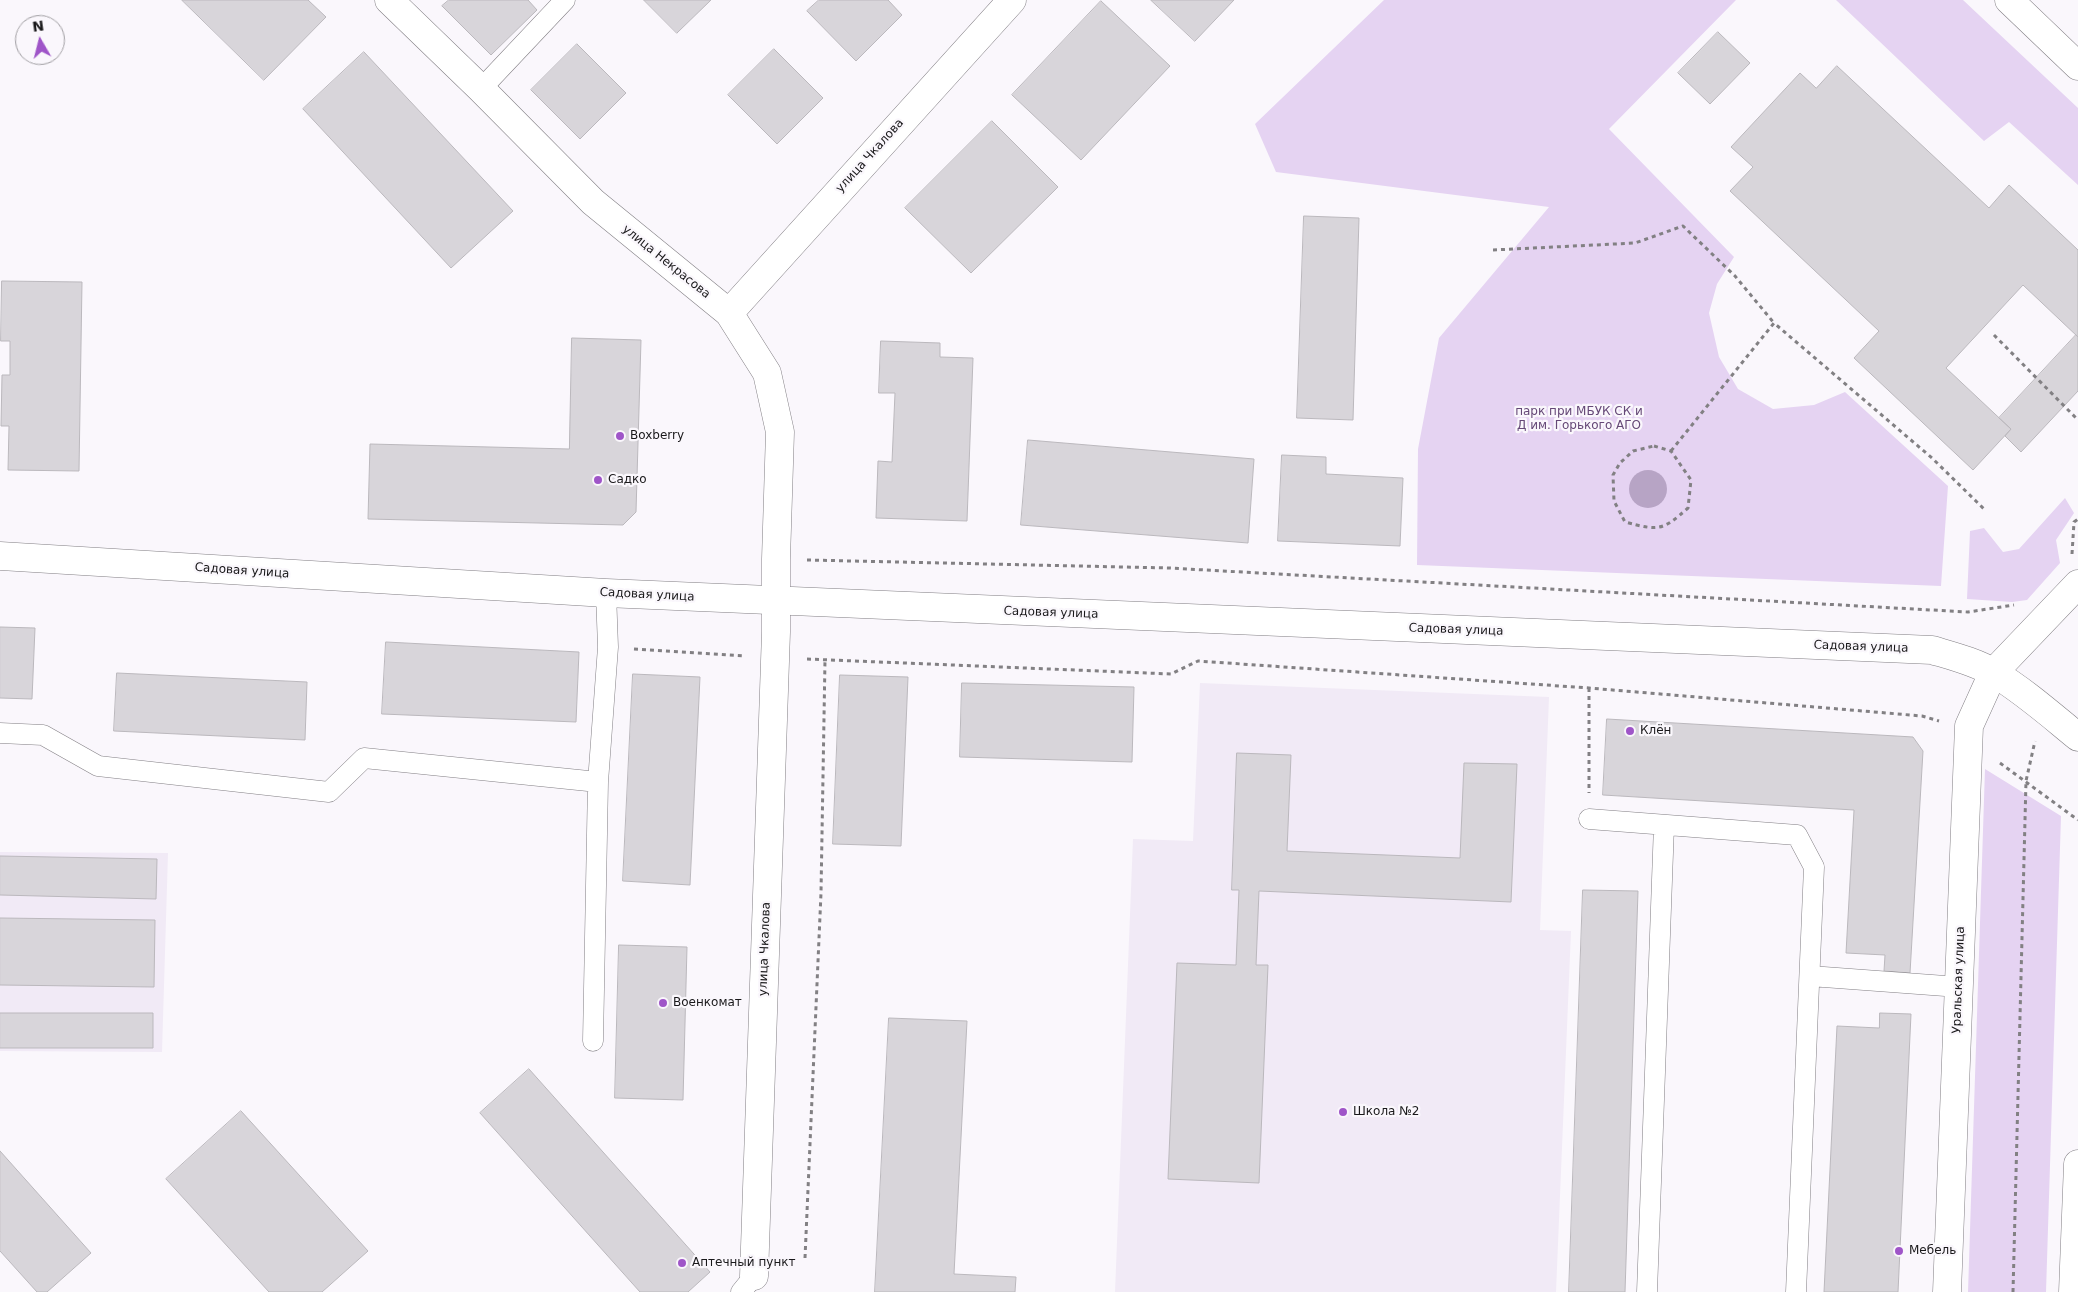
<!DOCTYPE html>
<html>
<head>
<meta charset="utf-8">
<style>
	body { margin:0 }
	#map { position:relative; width:2078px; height:1292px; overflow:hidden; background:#faf7fc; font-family:"DejaVu Sans",sans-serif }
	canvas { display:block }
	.north { position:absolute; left:15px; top:15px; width:50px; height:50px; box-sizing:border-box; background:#faf7fc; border:1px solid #a09ea2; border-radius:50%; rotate:352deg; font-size:14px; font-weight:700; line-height:20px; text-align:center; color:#19181a }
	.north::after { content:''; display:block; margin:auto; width:18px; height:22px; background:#9f55c8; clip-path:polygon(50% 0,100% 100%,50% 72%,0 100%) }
</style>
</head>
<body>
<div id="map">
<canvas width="2078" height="1292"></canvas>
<div class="north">N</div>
</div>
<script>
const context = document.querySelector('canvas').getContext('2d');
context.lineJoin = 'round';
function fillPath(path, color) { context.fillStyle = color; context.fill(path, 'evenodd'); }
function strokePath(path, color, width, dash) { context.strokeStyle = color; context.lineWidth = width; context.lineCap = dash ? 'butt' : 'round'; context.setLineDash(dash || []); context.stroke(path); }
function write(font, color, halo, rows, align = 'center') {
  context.font = font + ' "DejaVu Sans",sans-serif'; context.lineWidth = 4.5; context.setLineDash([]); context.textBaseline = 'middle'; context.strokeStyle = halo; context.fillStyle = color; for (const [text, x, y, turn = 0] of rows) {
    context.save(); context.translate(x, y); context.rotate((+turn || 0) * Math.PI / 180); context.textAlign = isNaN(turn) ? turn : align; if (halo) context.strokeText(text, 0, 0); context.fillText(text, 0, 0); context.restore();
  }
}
const built = new Path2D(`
	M 1200,683 L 1549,697 L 1540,930 L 1571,931 L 1556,1292 L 1115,1292 L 1133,839 L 1193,841 Z
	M 0,852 L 168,853 L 162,1052 L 0,1051 Z`);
const green = new Path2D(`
	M 1384,0 L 1736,0 L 1609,129 L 1734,257 L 1717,284 L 1709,313 L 1719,357 L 1738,389 L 1773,409 L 1814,405 L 1845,392 L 1948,486 L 1941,586 L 1417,565 L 1418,449 L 1439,338 L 1549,207 L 1276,172 L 1255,124 Z
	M 1836,0 L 1963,0 L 2078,108 L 2078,185 L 2009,122 L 1984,141 Z
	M 2065,498 L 2074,513 L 2056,540 L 2060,563 L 2027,600 L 2012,602 L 1967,599 L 1970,531 L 1984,528 L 2003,552 L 2019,549 Z
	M 1985,769 L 2061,816 L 2046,1292 L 1968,1292 Z`);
const water = new Path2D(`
	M1629 489a19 19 0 1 1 38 0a19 19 0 1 1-38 0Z`);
const building = new Path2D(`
	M 182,0 L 308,0 L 326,17 L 264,80 Z
	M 449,0 L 528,0 L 537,10 L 491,55 L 442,6 Z
	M 644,0 L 711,0 L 677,33 Z
	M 819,0 L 888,0 L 902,15 L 856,61 L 807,11 Z
	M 1151,0 L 1234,0 L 1195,41 Z
	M 1101,1 L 1170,66 L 1081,160 L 1012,95 Z
	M 1718,32 L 1750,63 L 1710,104 L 1678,73 Z
	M 577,44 L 626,93 L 580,139 L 531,90 Z
	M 774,49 L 823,98 L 777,144 L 728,95 Z
	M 364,52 L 513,211 L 451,268 L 303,109 Z
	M 1837,66 L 1989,208 L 2009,185 L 2078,250 L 2078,337 L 2023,285 L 1946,368 L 2011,429 L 1973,470 L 1854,358 L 1879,331 L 1730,191 L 1753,167 L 1731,147 L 1800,73 L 1816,88 Z
	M 992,121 L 1058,187 L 971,273 L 905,208 Z
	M 1304,216 L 1359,218 L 1353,420 L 1297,418 Z
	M 2,281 L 82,282 L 79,471 L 8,470 L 9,426 L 1,426 L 2,375 L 10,375 L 10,341 L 1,341 Z
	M 2076,335 L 2078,337 L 2078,391 L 2021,452 L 2005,436 L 2011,429 L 1999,418 Z
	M 572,338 L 641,340 L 636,512 L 623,525 L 368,519 L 370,444 L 569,449 Z
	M 881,341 L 940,343 L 940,357 L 973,358 L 967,521 L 876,518 L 878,461 L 892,462 L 895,393 L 879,393 Z
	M 1028,440 L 1254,459 L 1248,543 L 1021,525 Z
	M 1282,455 L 1326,457 L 1326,474 L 1403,478 L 1400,546 L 1278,541 Z
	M 0,627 L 35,628 L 32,699 L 0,698 Z
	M 386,642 L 579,652 L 576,722 L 382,714 Z
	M 117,673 L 307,682 L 305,740 L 114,731 Z
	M 633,674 L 700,677 L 690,885 L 623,881 Z
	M 840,675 L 908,677 L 901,846 L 833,844 Z
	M 962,683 L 1134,687 L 1132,762 L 960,757 Z
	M 1607,719 L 1913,737 L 1923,751 L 1910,973 L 1884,971 L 1885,955 L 1846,953 L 1854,810 L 1603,795 Z
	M 1237,753 L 1291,755 L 1287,851 L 1460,858 L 1464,763 L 1517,764 L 1511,902 L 1259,891 L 1256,965 L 1268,965 L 1259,1183 L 1168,1179 L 1177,963 L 1236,965 L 1239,890 L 1232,890 Z
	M 0,856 L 157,859 L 156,899 L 0,895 Z
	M 1583,890 L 1638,891 L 1625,1292 L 1569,1292 Z
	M 0,918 L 155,920 L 154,987 L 0,985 Z
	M 619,945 L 687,947 L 683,1100 L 615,1098 Z
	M 0,1013 L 153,1013 L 153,1048 L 0,1048 Z
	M 1880,1013 L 1911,1014 L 1898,1292 L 1824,1292 L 1837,1026 L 1879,1028 Z
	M 889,1018 L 967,1021 L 954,1274 L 1016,1277 L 1015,1292 L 875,1292 Z
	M 529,1069 L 710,1272 L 688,1292 L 640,1292 L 480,1113 Z
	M 241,1111 L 368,1251 L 322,1292 L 269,1292 L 166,1179 Z
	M 0,1151 L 91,1253 L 47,1292 L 37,1292 L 0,1251 Z`);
const path = new Path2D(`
	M 1493,250 L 1635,243 L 1683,226 L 1735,276 L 1774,323
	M 1994,335 L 2078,420
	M 1654,446 L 1671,451 L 1691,480 L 1688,508 C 1662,531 1659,531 1625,522 L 1614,501 L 1613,475 L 1620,463 L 1633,451 Z
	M 1671,451 L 1774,323 L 1932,458 L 1984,509
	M 2072,554 L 2074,522 L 2078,519
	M 807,560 L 1169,568 L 1968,612 L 2014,605
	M 634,649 L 745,656
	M 807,659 L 1171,674 L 1198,661 L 1589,688 L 1922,716 L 1939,721
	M 1589,688 L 1589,793
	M 2000,763 L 2078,820
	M 805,1258 L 821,893 L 825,660
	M 2013,1292 L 2026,781 L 2035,741`);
const service = new Path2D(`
	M 481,89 L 565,0
	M 0,733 L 43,735 L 98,766 L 329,792 L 364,758 L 598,782
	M 1589,819 L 1797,835 L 1814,867 L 1796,1292
	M 1810,976 L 1959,987
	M 593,1041 L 598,782 L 608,647 L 606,593
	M 741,1292 L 754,1276
	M 1647,1292 L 1664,825`);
const minor = new Path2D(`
	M 389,0 L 481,89 L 593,202 L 729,313 L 767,373 L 780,432 L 776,559 L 776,632 L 754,1276
	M 2009,0 L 2078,66
	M 729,313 L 1012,0
	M 1947,1292 L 1969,726 L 1993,673 L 2078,584
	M 2073,1292 L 2078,1164`);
const tertiary = new Path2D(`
	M 0,556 L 606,593 L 1932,650 C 1952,656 1976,662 1994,673 C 2024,691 2051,715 2078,737`);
const markers = [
	[620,436,5,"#9f55c8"],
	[598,480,5,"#9f55c8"],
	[1630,731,5,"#9f55c8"],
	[663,1003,5,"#9f55c8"],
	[1343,1112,5,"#9f55c8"],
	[1899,1251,5,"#9f55c8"],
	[682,1263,5,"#9f55c8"]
];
const streetNames = [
	["улица Чкалова",870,156,-48],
	["улица Некрасова",666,262,39],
	["Садовая улица",242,571,4],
	["Садовая улица",647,595,3],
	["Садовая улица",1051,613,2],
	["Садовая улица",1456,630,2],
	["Садовая улица",1861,647,2],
	["улица Чкалова",765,949,-88],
	["Уральская улица",1959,980,-88]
];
const parkNames = [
	["парк при МБУК СК и",1579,412],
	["Д им. Горького АГО",1579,426]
];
const poiNames = [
	["Boxberry",630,436],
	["Садко",608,480],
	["Клён",1640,731],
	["Военкомат",673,1003],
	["Школа №2",1353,1112],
	["Мебель",1909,1251],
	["Аптечный пункт",692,1263]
];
fillPath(built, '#f1eaf6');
fillPath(green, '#e5d3f2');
fillPath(water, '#b7a4c5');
fillPath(building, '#d8d5da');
strokePath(building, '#bbb8bd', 1);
strokePath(service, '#827f84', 21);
strokePath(minor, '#827f84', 29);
strokePath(tertiary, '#827f84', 29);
strokePath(path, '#828083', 3, [4, 4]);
strokePath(service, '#fff', 20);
strokePath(minor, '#fff', 28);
strokePath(tertiary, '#fff', 28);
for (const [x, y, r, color] of markers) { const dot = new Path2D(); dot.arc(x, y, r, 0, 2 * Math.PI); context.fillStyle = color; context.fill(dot); strokePath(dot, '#faf7fc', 2); }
write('12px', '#19181a', '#faf7fc', streetNames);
write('12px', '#654877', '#faf7fc', parkNames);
write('12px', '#19181a', '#faf7fc', poiNames, 'left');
</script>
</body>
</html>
